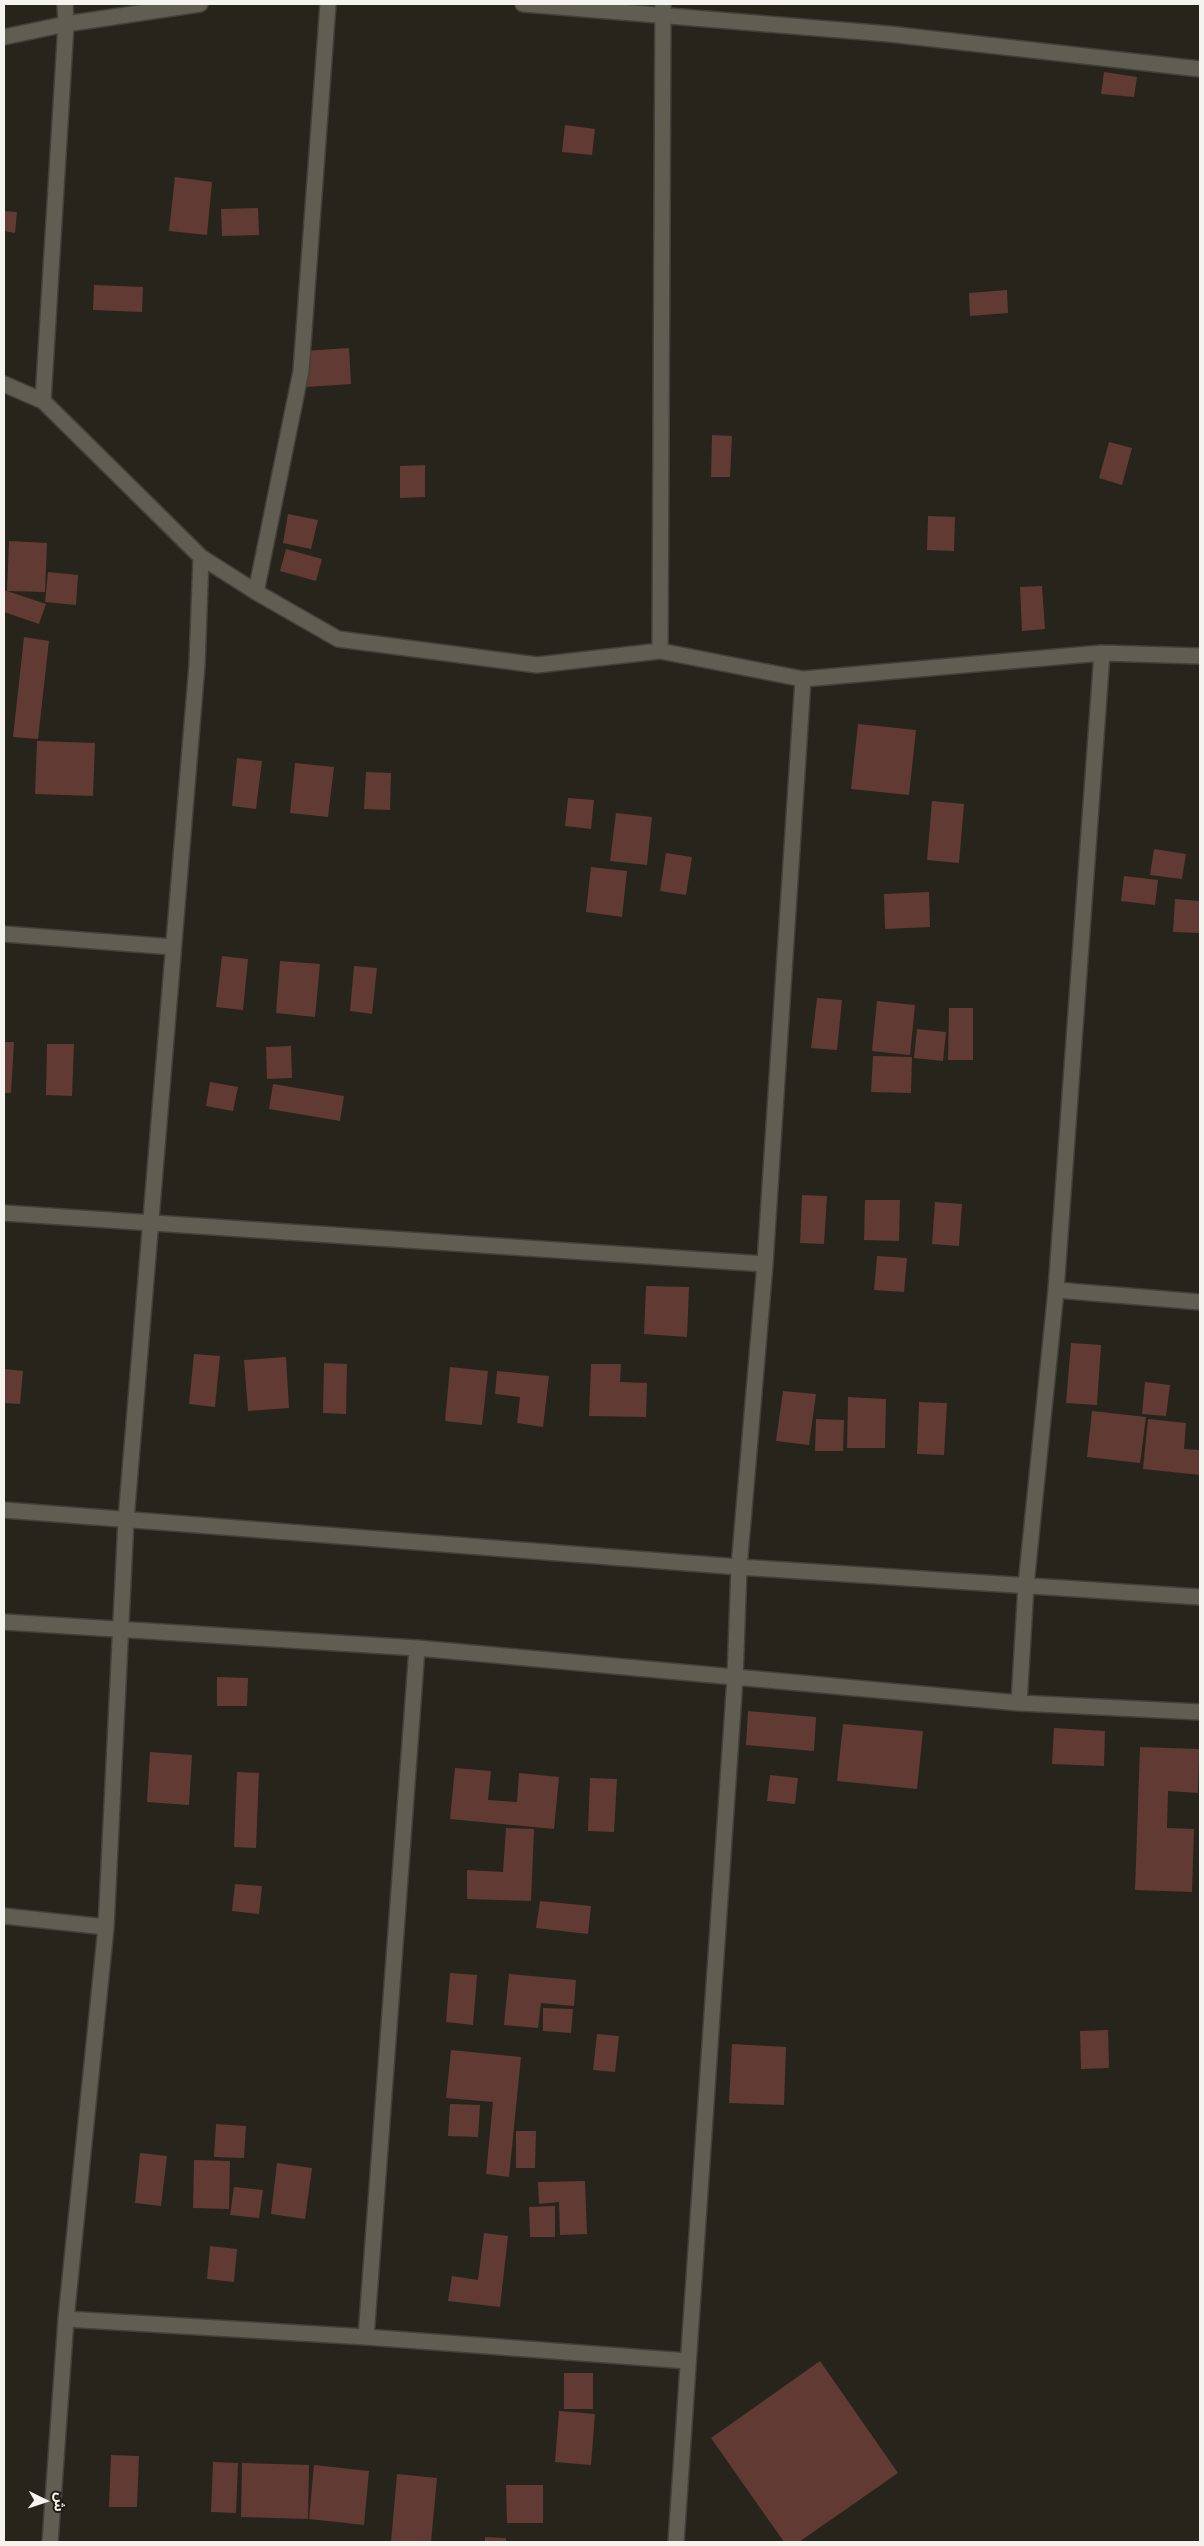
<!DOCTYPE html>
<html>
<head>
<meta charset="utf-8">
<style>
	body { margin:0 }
	#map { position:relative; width:1204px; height:2546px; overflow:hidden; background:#27241c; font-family:"Space Grotesk","Noto Sans Arabic",sans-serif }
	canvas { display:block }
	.frame { position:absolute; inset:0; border:5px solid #f5f3ee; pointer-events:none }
	.north { position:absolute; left:20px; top:2476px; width:50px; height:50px; -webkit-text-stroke:4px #1e1b13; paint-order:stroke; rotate:94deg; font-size:14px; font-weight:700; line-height:20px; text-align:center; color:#f5f3ee }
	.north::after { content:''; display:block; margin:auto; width:18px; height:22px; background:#f5f3ee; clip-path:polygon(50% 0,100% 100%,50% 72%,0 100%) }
</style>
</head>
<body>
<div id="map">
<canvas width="1204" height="2546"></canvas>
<div class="frame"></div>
<div class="north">ش</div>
</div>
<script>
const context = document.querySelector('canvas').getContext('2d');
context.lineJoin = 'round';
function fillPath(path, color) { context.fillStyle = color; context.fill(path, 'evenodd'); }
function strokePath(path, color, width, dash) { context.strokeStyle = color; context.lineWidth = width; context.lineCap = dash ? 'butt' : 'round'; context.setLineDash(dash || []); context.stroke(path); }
const building = new Path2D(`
	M 1104,72 L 1137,77 L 1134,97 L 1101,94 Z
	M 565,125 L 595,129 L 592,155 L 562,152 Z
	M 175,177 L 212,182 L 207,235 L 169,231 Z
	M 258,208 L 259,235 L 222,236 L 221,209 Z
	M 4,211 L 17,212 L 15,233 L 4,231 Z
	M 94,285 L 143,287 L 142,312 L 93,310 Z
	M 1007,290 L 1008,313 L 970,316 L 969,293 Z
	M 349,348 L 351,384 L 306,387 L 304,351 Z
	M 712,435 L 732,436 L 730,477 L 711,477 Z
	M 1109,442 L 1132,448 L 1122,485 L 1099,478 Z
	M 425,465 L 425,497 L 400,498 L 400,466 Z
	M 288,514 L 318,520 L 311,549 L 283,543 Z
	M 928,516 L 955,517 L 954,551 L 927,550 Z
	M 9,541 L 47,543 L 45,592 L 7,591 Z
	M 286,549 L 322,559 L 316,581 L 280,571 Z
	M 48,572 L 78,575 L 76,605 L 45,602 Z
	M 1042,586 L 1045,629 L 1022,631 L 1020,587 Z
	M 4,590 L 46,604 L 39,624 L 4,612 Z
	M 24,637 L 49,641 L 38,739 L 13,737 Z
	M 858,724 L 916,730 L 909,795 L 851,789 Z
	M 37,741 L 95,743 L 93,796 L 35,794 Z
	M 237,758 L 262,761 L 256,809 L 232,806 Z
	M 295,763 L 334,767 L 328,817 L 290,813 Z
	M 366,772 L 391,773 L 390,810 L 364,809 Z
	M 568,798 L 594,800 L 591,829 L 565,826 Z
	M 932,801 L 964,804 L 959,863 L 927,860 Z
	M 616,813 L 652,817 L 647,865 L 610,861 Z
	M 1154,849 L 1186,854 L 1182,879 L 1150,875 Z
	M 666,853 L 692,857 L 686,895 L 660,891 Z
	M 591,867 L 627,871 L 622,917 L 586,912 Z
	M 1124,876 L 1158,880 L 1155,905 L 1121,901 Z
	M 929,892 L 930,927 L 885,929 L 884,894 Z
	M 1175,899 L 1200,901 L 1199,933 L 1173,932 Z
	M 222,956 L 248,959 L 243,1010 L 216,1007 Z
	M 280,961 L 320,964 L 315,1017 L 276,1013 Z
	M 354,966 L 377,968 L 372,1014 L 350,1011 Z
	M 817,998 L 842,1000 L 837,1050 L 811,1048 Z
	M 877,1001 L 915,1005 L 910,1055 L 872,1051 Z
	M 949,1008 L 973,1008 L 973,1060 L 948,1060 Z
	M 917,1029 L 946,1032 L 943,1061 L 914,1058 Z
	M 4,1042 L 14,1042 L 11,1093 L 4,1093 Z
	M 47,1044 L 74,1044 L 72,1096 L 46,1095 Z
	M 291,1046 L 292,1078 L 267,1079 L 266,1047 Z
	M 873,1056 L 912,1057 L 911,1093 L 871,1092 Z
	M 210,1082 L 238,1087 L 233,1111 L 206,1106 Z
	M 273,1084 L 344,1096 L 340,1121 L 269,1109 Z
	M 802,1195 L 827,1196 L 824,1244 L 800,1243 Z
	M 865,1200 L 900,1200 L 899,1241 L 864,1240 Z
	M 935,1202 L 962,1204 L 959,1246 L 932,1244 Z
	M 877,1256 L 907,1258 L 904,1292 L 874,1290 Z
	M 646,1286 L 689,1287 L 687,1337 L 644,1334 Z
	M 1071,1343 L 1101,1345 L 1097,1405 L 1066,1403 Z
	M 194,1354 L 220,1356 L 215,1407 L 189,1404 Z
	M 286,1357 L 289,1408 L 248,1411 L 244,1360 Z
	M 324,1363 L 347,1364 L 346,1414 L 323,1413 Z
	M 591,1364 L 621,1364 L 620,1382 L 647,1383 L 646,1417 L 589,1416 Z
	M 450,1367 L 488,1371 L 482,1425 L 445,1421 Z
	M 4,1369 L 23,1371 L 20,1404 L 4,1403 Z
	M 497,1371 L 549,1376 L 543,1427 L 517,1423 L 520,1397 L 495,1394 Z
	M 1145,1382 L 1170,1385 L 1166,1416 L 1142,1414 Z
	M 783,1391 L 816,1394 L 809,1445 L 776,1441 Z
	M 848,1397 L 886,1399 L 885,1448 L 847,1448 Z
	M 919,1402 L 947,1403 L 944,1455 L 917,1454 Z
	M 1092,1411 L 1146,1417 L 1140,1463 L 1087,1457 Z
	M 816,1419 L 844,1420 L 843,1451 L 815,1451 Z
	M 1148,1419 L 1186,1423 L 1184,1449 L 1200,1450 L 1200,1475 L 1143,1469 Z
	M 217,1677 L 248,1678 L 247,1706 L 217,1706 Z
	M 748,1711 L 816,1717 L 814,1751 L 746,1745 Z
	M 843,1724 L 923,1731 L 917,1789 L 837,1781 Z
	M 1054,1728 L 1105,1731 L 1104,1766 L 1052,1764 Z
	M 1140,1747 L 1199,1749 L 1198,1793 L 1168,1791 L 1167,1828 L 1194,1829 L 1192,1892 L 1135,1890 Z
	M 150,1752 L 192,1755 L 189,1805 L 147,1802 Z
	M 455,1768 L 491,1771 L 488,1800 L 517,1802 L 519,1773 L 559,1777 L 554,1829 L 450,1819 Z
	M 237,1772 L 259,1773 L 256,1848 L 234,1847 Z
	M 770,1775 L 798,1778 L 795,1804 L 767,1801 Z
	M 590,1778 L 617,1779 L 614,1832 L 588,1831 Z
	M 506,1828 L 534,1829 L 531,1901 L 467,1899 L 467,1870 L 503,1872 Z
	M 235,1884 L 262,1886 L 259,1914 L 232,1911 Z
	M 540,1901 L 591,1906 L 588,1934 L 536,1928 Z
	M 450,1973 L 477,1975 L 473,2025 L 446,2022 Z
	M 509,1974 L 576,1980 L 574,2006 L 541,2003 L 538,2028 L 504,2025 Z
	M 543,2008 L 573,2009 L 571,2033 L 543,2031 Z
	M 1108,2030 L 1109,2068 L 1081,2069 L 1080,2031 Z
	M 597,2034 L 619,2036 L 615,2072 L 593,2070 Z
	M 732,2044 L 786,2047 L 784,2105 L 729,2103 Z
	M 451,2050 L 521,2057 L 509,2177 L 486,2174 L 493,2102 L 446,2098 Z
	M 450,2104 L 480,2105 L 478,2137 L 448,2136 Z
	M 216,2124 L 246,2126 L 244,2158 L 214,2157 Z
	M 516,2131 L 536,2131 L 535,2168 L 516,2168 Z
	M 140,2153 L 167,2156 L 161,2206 L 135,2203 Z
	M 194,2160 L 230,2161 L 229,2209 L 193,2208 Z
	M 277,2163 L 312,2168 L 305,2219 L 271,2214 Z
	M 585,2181 L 587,2234 L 560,2235 L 559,2202 L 539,2204 L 538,2182 Z
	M 234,2187 L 263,2190 L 259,2218 L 230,2215 Z
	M 555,2206 L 555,2237 L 530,2237 L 529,2207 Z
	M 484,2233 L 508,2236 L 500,2307 L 448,2301 L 452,2276 L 478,2280 Z
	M 210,2246 L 237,2249 L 234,2282 L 207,2279 Z
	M 820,2361 L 898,2473 L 799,2542 L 784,2542 L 711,2438 Z
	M 564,2373 L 593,2373 L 593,2409 L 564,2409 Z
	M 559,2411 L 595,2414 L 591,2465 L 555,2462 Z
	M 111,2455 L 139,2456 L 137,2507 L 109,2507 Z
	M 213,2462 L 238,2463 L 236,2513 L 211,2512 Z
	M 242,2463 L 309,2465 L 308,2519 L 241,2517 Z
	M 314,2465 L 369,2471 L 364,2525 L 309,2519 Z
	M 397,2474 L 437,2478 L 431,2542 L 391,2542 Z
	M 506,2485 L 543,2485 L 543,2523 L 507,2523 Z
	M 485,2537 L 506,2538 L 506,2542 L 485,2542 Z`);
const minor = new Path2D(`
	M 523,4 L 889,34 L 1200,69
	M 4,37 L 66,24 L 200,4
	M 4,384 L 43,401 L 201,557 L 256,592 L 338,639 L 537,665 L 660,651 L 803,679 L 1102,653 L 1200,656
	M 43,401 L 66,24 L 65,4
	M 256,592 L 301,371 L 328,4
	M 660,651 L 663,4
	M 4,934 L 173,947
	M 4,1213 L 765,1264
	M 1056,1290 L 1200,1302
	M 4,1510 L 739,1567 L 1200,1597
	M 4,1622 L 417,1648 L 1019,1703 L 1200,1712
	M 1019,1703 L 1026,1585 L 1056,1290 L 1102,653
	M 4,1916 L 106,1927
	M 66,2319 L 366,2337 L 688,2361
	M 366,2337 L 417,1648
	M 50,2542 L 66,2319 L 106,1927 L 126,1520 L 197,665 L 201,557
	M 676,2542 L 735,1678 L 739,1567 L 765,1264 L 803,679`);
fillPath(building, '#613a33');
strokePath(minor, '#42403a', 18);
strokePath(minor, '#605d53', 15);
</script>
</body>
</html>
